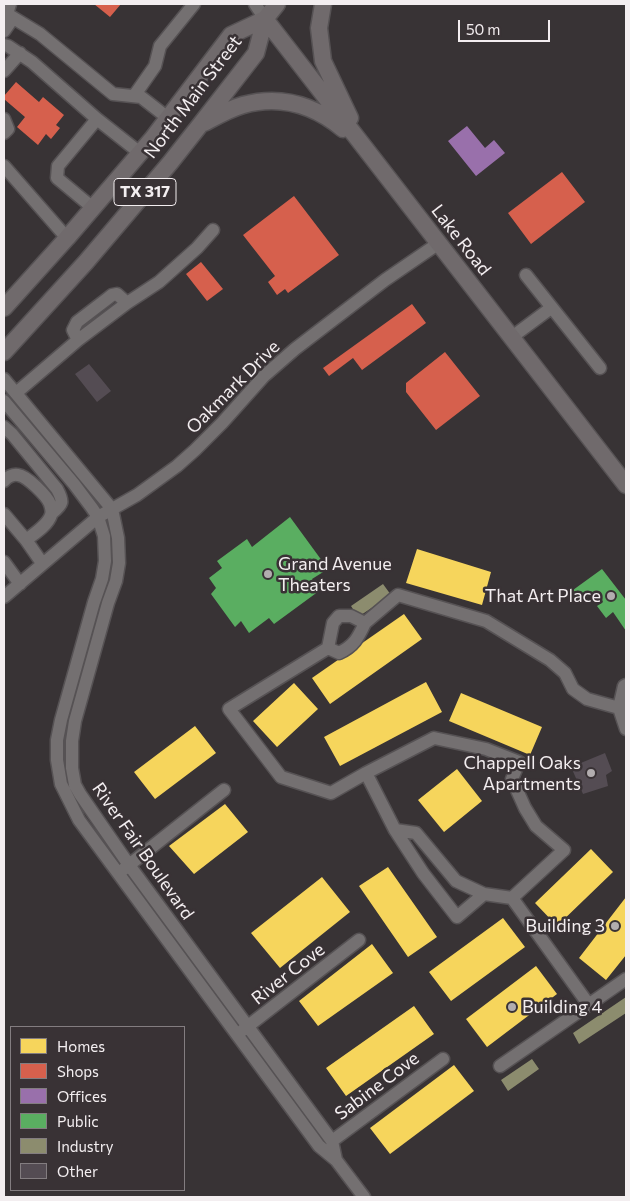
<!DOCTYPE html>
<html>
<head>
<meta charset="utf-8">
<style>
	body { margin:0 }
	#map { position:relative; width:630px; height:1201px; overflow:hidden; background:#383335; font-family:Commissioner,sans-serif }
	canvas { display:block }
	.frame { position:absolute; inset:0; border:5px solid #f3eef0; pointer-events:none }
	.legend { position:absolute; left:10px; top:1026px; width:175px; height:165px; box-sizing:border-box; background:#393235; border:1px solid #837d80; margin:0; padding:6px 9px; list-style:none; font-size:15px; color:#f3eef0 }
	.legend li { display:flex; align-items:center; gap:10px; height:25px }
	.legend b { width:25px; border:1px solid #837d80 }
	.scale { position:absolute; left:458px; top:20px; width:92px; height:22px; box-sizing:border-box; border:2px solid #f3eef0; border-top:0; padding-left:6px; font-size:15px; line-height:18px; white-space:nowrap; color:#f3eef0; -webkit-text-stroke:4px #393235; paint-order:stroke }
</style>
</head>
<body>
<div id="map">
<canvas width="630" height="1201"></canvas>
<div class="frame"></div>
<ul class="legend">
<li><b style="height:14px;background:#f6d55c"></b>Homes</li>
<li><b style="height:14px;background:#d6604d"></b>Shops</li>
<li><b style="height:14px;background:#9970ab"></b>Offices</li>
<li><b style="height:14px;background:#5aae61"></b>Public</li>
<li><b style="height:14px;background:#8c8c6e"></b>Industry</li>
<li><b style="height:14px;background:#544c53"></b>Other</li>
</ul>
<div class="scale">50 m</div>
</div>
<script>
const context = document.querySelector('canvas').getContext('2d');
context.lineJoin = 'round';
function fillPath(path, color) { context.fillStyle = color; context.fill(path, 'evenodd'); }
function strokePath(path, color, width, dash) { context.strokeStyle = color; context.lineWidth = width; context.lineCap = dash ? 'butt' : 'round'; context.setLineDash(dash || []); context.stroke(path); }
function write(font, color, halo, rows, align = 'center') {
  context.font = font + ' Commissioner,sans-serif'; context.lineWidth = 5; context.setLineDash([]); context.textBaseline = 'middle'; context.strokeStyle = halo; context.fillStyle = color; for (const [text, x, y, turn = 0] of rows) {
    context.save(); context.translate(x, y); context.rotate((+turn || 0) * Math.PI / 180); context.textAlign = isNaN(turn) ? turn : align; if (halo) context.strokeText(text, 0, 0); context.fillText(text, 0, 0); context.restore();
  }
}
const homes = new Path2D(`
	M 417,549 L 491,572 L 482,605 L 406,583 Z
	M 404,614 L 422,639 L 330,704 L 312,678 Z
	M 426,682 L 442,712 L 340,766 L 324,737 Z
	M 294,683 L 318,709 L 277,747 L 253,721 Z
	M 461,693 L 542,727 L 530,755 L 449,721 Z
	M 195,726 L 216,753 L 155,799 L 134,772 Z
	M 457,769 L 482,801 L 444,832 L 418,800 Z
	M 225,804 L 248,832 L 194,874 L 169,846 Z
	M 591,849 L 613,872 L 557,926 L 535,903 Z
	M 388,867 L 437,937 L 408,957 L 359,886 Z
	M 322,877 L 350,912 L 280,968 L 251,933 Z
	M 626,897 L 626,955 L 606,980 L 579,958 Z
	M 503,918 L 525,947 L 451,1001 L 429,972 Z
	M 372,944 L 393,973 L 318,1026 L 299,1001 Z
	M 536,966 L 557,994 L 487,1047 L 466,1019 Z
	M 414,1006 L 434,1034 L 346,1096 L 326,1068 Z
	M 454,1065 L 474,1091 L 390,1154 L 370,1128 Z`);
const shops = new Path2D(`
	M 94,4 L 121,4 L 110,17 Z
	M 16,82 L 39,102 L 43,97 L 64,115 L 56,125 L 60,128 L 51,139 L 46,134 L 38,145 L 17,127 L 25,117 L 4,99 L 4,96 Z
	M 562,172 L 585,202 L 531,244 L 508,213 Z
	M 294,196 L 339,255 L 288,293 L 285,289 L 277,295 L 268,282 L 275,276 L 243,235 Z
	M 201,262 L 223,289 L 207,301 L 186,274 Z
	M 412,304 L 426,323 L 362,370 L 353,358 L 329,376 L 323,368 Z
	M 445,352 L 480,396 L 436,430 L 406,392 L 406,383 Z`);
const offices = new Path2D(`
	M 467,126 L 485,148 L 494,140 L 505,153 L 476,176 L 448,141 Z`);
const public = new Path2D(`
	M 290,517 L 328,569 L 312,579 L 319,591 L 274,624 L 269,618 L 249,633 L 241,621 L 235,627 L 211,594 L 216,588 L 209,578 L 222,568 L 217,561 L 247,539 L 252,547 Z
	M 602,569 L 626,600 L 626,631 L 613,612 L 606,618 L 597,606 L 603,602 L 595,591 L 581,602 L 573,590 Z`);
const industry = new Path2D(`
	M 383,584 L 391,595 L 358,617 L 351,606 Z
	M 626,997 L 626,1013 L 579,1044 L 573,1033 Z
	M 532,1059 L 539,1069 L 508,1091 L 501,1080 Z`);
const building = new Path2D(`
	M 89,364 L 111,391 L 97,402 L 75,374 Z
	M 605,753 L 612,771 L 606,775 L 608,786 L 583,794 L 571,767 Z`);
const minor = new Path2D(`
	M 10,4 L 7,14 L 40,34 L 113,94 L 141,97 L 168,118
	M 255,4 L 265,19
	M 4,31 L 13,18
	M 4,45 L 8,46 L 32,62 L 97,119
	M 4,71 L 20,53
	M 134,96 L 155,66 L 160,46 L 194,4
	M 4,119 L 8,129 L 4,133
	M 4,166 L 67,238
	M 93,208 L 57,178 L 58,166 L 97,119 L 140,153
	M 526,275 L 600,368
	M 512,337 L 551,308
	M 78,340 L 73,330 L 77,322 L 107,299 L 112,295 L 117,294 L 127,303
	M 4,379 L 112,509 L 118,538 L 119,563 L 116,581 L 108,603 L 75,721 L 72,741 L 72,768 L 75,785 L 80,794 L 129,865 L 332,1141 L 336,1160
	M 16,393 L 78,340 L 127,303 L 159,282 L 197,248 L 213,230
	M 4,401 L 74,484 L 92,508 L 98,517 L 104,536 L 105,561 L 102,579 L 94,602 L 61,720 L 57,740 L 57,760 L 61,784 L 79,820 L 319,1146 L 336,1160 L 364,1197
	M 4,427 L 12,434 L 57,489 C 64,502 63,504 52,513
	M 4,481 C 7,477 13,474 18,475 C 27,476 47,496 50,504 C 51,507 52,512 51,515 C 48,525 34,534 26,540
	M 4,514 L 26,540 L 42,563
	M 4,562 L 20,584
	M 4,597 L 98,517 L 137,495 L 177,466 L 195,450 L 222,423 L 264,376 L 295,349 L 385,280 L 439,243
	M 328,648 L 339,653 C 354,646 358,638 365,623
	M 626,685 L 624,686 L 619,708 L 626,729
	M 366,773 L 434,738 L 486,749 L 519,762 L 512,779 L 525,808 L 536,826 L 564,850 L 512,898
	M 395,830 L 423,873 L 457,917 L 484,894
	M 124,869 L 224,790
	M 589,1005 L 512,898 L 484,894 L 456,881 L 416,833 L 395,830 L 366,773 L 331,793 L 281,777 L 229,709 L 328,648 L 333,623 L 339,616 L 351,616 L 365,623 L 398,595 L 486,621 L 550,660 L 565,673 L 573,689 L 587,699 L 619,708 L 626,707
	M 243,1030 L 359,940
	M 500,1066 L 626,979
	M 332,1141 L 443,1059`);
const major = new Path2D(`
	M 323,4 L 319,28 L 323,61 L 350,118
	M 265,19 L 626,485
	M 204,123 C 217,116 229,109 243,105 C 280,95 314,105 343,129
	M 4,308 L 67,238 L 152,139 L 231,35 L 265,19
	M 4,352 L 86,262 L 170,163 L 200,125 L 256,53 L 265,19 L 277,4`);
const markers = [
	[268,574,5,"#b2adaf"],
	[611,596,5,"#b2adaf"],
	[591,773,5,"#b2adaf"],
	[615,926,5,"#b2adaf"],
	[512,1007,5,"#b2adaf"]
];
const shields = [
	[145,192,62]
];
const shieldNames = [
	["TX 317",145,192]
];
const streetNames = [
	["North Main Street",193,97,-53],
	["Lake Road",461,240,52],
	["Oakmark Drive",233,387,-45],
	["River Fair Boulevard",143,851,55],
	["River Cove",288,974,-38],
	["Sabine Cove",377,1086,-37]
];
const poiNames = [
	["Grand Avenue",278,564,"left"],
	["Theaters",278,585,"left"],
	["That Art Place",601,596],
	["Chappell Oaks",581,763],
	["Apartments",581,784],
	["Building 3",605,926],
	["Building 4",522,1007,"left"]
];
fillPath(homes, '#f6d55c');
fillPath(shops, '#d6604d');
fillPath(offices, '#9970ab');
fillPath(public, '#5aae61');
fillPath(industry, '#8c8c6e');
fillPath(building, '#544c53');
strokePath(minor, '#565254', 15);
strokePath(major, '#565254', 19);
strokePath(minor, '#747071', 12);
strokePath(major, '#706a6c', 16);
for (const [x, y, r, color] of markers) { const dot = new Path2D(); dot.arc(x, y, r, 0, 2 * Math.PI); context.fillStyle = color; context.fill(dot); strokePath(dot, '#393235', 2); }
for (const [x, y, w] of shields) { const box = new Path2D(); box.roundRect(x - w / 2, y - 13.5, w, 27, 4); context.fillStyle = '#393235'; context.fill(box); strokePath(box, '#f3eef0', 1); }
write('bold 16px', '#f3eef0', null, shieldNames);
write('18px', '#f3eef0', '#393235', streetNames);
write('18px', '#f3eef0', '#393235', poiNames, 'right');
</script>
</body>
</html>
